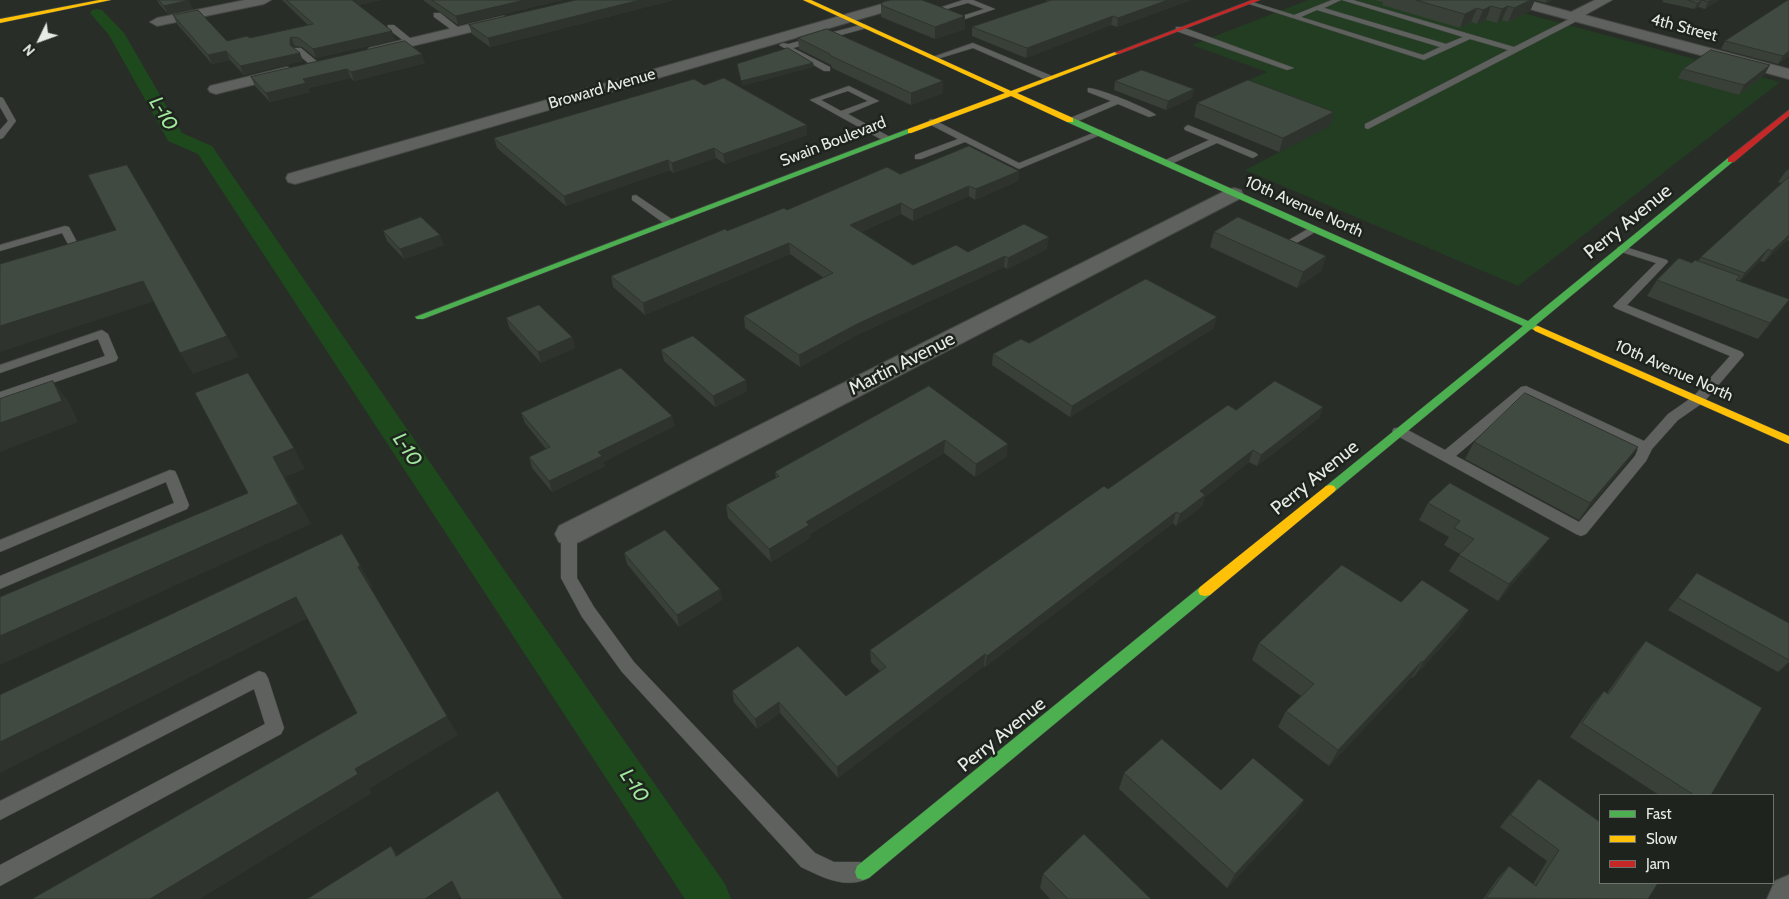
<!DOCTYPE html>
<html>
<head>
<meta charset="utf-8">
<style>
	body { margin:0 }
	#map { position:relative; width:1789px; height:899px; overflow:hidden; background:#292d28; font-family:Cabin,sans-serif }
	canvas { display:block }
	.legend { position:absolute; left:1599px; top:794px; width:175px; height:90px; box-sizing:border-box; background:#1e241d; border:1px solid #6e746d; margin:0; padding:6px 9px; list-style:none; font-size:15px; color:#e7ebe6 }
	.legend li { display:flex; align-items:center; gap:10px; height:25px }
	.legend b { width:25px; border:1px solid #6e746d }
	.north { position:absolute; left:15px; top:15px; width:50px; height:50px; -webkit-text-stroke:4px #1e241d; paint-order:stroke; rotate:228deg; font-size:14px; font-weight:700; line-height:20px; text-align:center; color:#e7ebe6 }
	.north::after { content:''; display:block; margin:auto; width:18px; height:22px; background:#e7ebe6; clip-path:polygon(50% 0,100% 100%,50% 72%,0 100%) }
</style>
</head>
<body>
<div id="map">
<canvas width="1789" height="899"></canvas>
<ul class="legend">
<li><b style="height:6px;background:#4caf50"></b>Fast</li>
<li><b style="height:6px;background:#ffc107"></b>Slow</li>
<li><b style="height:6px;background:#c62828"></b>Jam</li>
</ul>
<div class="north">N</div>
</div>
<script>
const context = document.querySelector('canvas').getContext('2d');
context.lineJoin = 'round';
function fillPath(path, color) { context.fillStyle = color; context.fill(path, 'evenodd'); }
function strokePath(path, color, width, dash) { context.strokeStyle = color; context.lineWidth = width; context.lineCap = dash ? 'butt' : 'round'; context.setLineDash(dash || []); context.stroke(path); }
function write(font, color, halo, rows, align = 'center') {
  context.font = font + ' Cabin,sans-serif'; context.lineWidth = 5; context.setLineDash([]); context.textBaseline = 'middle'; context.strokeStyle = halo; context.fillStyle = color; for (const [text, x, y, turn = 0] of rows) {
    context.save(); context.translate(x, y); context.rotate((+turn || 0) * Math.PI / 180); context.textAlign = isNaN(turn) ? turn : align; if (halo) context.strokeText(text, 0, 0); context.fillText(text, 0, 0); context.restore();
  }
}
const green = new Path2D(`
	M 1308,0 L 1475,0 L 1780,82 L 1518,286 L 1245,170 L 1330,126 L 1232,88 L 1267,72 L 1192,45 Z`);
const canal = new Path2D(`
	M 97,9 L 102,10 L 124,33 L 182,133 L 212,146 L 500,564 L 725,884 L 731,899 L 685,899 L 198,154 L 168,141 L 166,137 L 109,35 L 90,13 L 92,10 Z`);
const lane = new Path2D(`
	M 963,0 L 973,0 L 995,9 L 962,20 L 936,9 ZM 968,3 L 984,9 L 962,16 L 947,9 Z
	M 1332,0 L 1341,0 L 1324,8 L 1446,44 L 1463,37 L 1342,0 L 1353,0 L 1514,47 L 1569,19 L 1570,14 L 1577,16 L 1575,22 L 1368,129 L 1365,128 L 1365,124 L 1508,50 L 1470,39 L 1424,60 L 1246,3 L 1249,1 L 1294,15 ZM 1317,10 L 1440,47 L 1423,55 L 1301,17 Z
	M 434,13 L 440,13 L 463,31 L 456,33 L 434,17 Z
	M 864,24 L 868,26 L 867,28 L 793,48 L 830,67 L 830,71 L 824,71 L 779,45 L 783,43 L 788,44 Z
	M 388,25 L 394,25 L 415,42 L 408,44 L 388,29 Z
	M 1176,27 L 1182,27 L 1294,68 L 1287,70 L 1176,31 Z
	M 973,43 L 1052,76 L 1053,78 L 1046,80 L 973,48 L 934,60 L 930,58 Z
	M 295,48 L 301,48 L 319,63 L 319,67 L 313,67 L 295,52 Z
	M 849,86 L 879,101 L 848,114 L 890,137 L 890,141 L 884,141 L 810,100 ZM 848,91 L 868,101 L 841,111 L 821,100 Z
	M 1088,88 C 1096,87 1150,109 1156,115 L 1149,117 L 1118,104 L 1076,122 L 1070,122 L 1070,118 L 1111,101 L 1088,92 Z
	M 0,97 L 3,98 L 16,121 L 3,138 L 0,139 L 0,130 L 8,121 L 0,107 Z
	M 932,119 L 1019,163 L 1098,131 L 1101,130 L 1105,133 L 1019,169 L 965,142 L 921,159 L 915,159 L 915,155 L 958,139 L 929,124 L 929,120 Z
	M 1188,125 L 1256,153 L 1258,155 L 1253,158 L 1250,157 L 1217,143 L 1169,165 L 1163,165 L 1163,161 L 1209,140 L 1185,130 L 1184,128 Z
	M 636,195 L 673,220 L 674,222 L 673,224 L 665,224 L 632,200 L 632,196 Z
	M 65,226 L 69,227 L 79,246 L 78,248 L 61,253 L 57,252 L 56,250 L 68,244 L 62,233 L 0,251 L 0,245 Z
	M 1313,226 L 1318,229 L 1317,231 L 1288,248 L 1284,249 L 1279,246 Z
	M 1622,246 L 1667,260 L 1668,262 L 1627,305 L 1742,352 L 1744,355 L 1704,402 L 1678,420 L 1652,449 L 1646,461 L 1586,534 L 1581,536 L 1576,534 L 1394,434 L 1392,431 L 1394,428 L 1404,428 L 1445,450 L 1521,387 L 1526,386 L 1644,441 L 1668,414 L 1694,396 L 1730,356 L 1615,308 L 1613,306 L 1656,263 L 1618,251 L 1617,249 L 1618,247 ZM 1527,396 L 1638,449 L 1635,456 L 1579,522 L 1456,456 Z
	M 102,330 L 108,334 L 118,358 L 116,361 L 0,401 L 0,392 L 105,356 L 98,339 L 0,373 L 0,365 Z
	M 170,470 L 175,471 L 177,475 L 189,505 L 187,509 L 0,589 L 0,576 L 174,503 L 166,482 L 0,552 L 0,540 Z
	M 569,528 L 574,530 L 577,534 L 577,578 L 594,607 L 634,662 L 815,853 L 834,862 L 860,862 L 867,865 L 870,872 L 867,879 C 844,889 822,877 801,867 L 622,672 L 582,617 L 561,578 L 561,534 L 564,530 Z
	M 259,671 L 265,673 L 268,678 L 284,728 L 281,734 L 0,886 L 0,865 L 265,724 L 254,689 L 0,820 L 0,801 Z`);
const street = new Path2D(`
	M 245,0 L 271,0 L 264,4 L 157,26 L 150,22 L 157,18 Z
	M 896,0 L 917,0 L 915,3 L 302,182 L 295,184 L 288,182 L 286,178 L 288,174 Z
	M 1505,0 L 1527,0 L 1571,12 L 1595,0 L 1612,0 L 1585,15 L 1789,69 L 1789,79 L 1507,3 Z
	M 504,16 L 511,20 L 509,23 L 374,55 L 369,54 L 367,51 L 369,48 Z
	M 287,67 L 292,69 L 295,72 L 292,75 L 216,94 L 210,92 L 208,89 L 210,86 Z
	M 1234,188 L 1241,190 L 1243,194 L 1241,198 L 579,542 L 569,545 L 559,542 L 555,534 L 559,526 L 1227,190 Z
	M 1789,875 L 1789,899 L 1767,899 L 1775,881 Z`);
const fast = new Path2D(`
	M 1067,118 L 1073,118 L 1528,321 L 1728,158 L 1735,160 L 1536,325 L 1543,329 L 1541,331 L 1531,329 L 1334,492 L 1326,492 L 1324,489 L 1326,486 L 1523,326 L 1067,122 Z
	M 908,129 L 915,131 L 423,319 L 417,319 L 415,317 Z
	M 1205,586 L 1210,587 L 1212,591 L 1210,595 L 869,878 L 863,880 L 857,878 L 855,872 L 857,866 L 1200,587 Z`);
const slow = new Path2D(`
	M 99,0 L 111,0 L 0,23 L 0,19 Z
	M 803,0 L 811,0 L 1011,91 L 1115,52 L 1120,53 L 1017,93 L 1073,118 L 1073,122 L 1067,122 L 1011,96 L 911,133 L 908,133 L 908,129 L 1005,93 Z
	M 1538,326 L 1789,436 L 1789,444 L 1535,331 L 1533,329 L 1535,327 Z
	M 1330,485 L 1334,486 L 1336,489 L 1334,492 L 1210,595 L 1205,596 L 1200,595 L 1198,591 L 1200,587 L 1326,486 Z`);
const jam = new Path2D(`
	M 1252,0 L 1260,0 L 1119,54 L 1114,53 Z
	M 1789,110 L 1789,116 L 1734,162 L 1728,162 L 1728,158 Z`);
const wall = new Path2D(`
	M 157,0 L 188,0 L 193,9 L 168,14 L 159,4 Z
	M 282,0 L 381,0 L 358,5 L 395,40 L 316,58 L 302,47 L 295,46 L 294,48 L 303,61 L 244,75 L 230,60 L 212,64 L 177,24 L 173,15 L 227,41 L 250,38 L 308,25 Z
	M 423,0 L 562,0 L 458,25 Z
	M 576,0 L 674,0 L 490,47 L 472,34 L 469,25 Z
	M 1045,0 L 1191,0 L 1117,27 L 1111,25 L 1026,58 L 972,36 L 972,27 L 1048,1 Z
	M 1375,0 L 1552,0 L 1546,3 L 1535,0 L 1530,11 L 1508,22 L 1502,20 L 1497,23 L 1486,20 L 1477,24 L 1471,22 L 1460,28 L 1382,5 L 1383,2 Z
	M 1663,0 L 1719,0 L 1705,9 L 1698,7 L 1694,9 L 1662,2 Z
	M 881,5 L 965,16 L 965,29 L 935,39 L 881,17 Z
	M 798,38 L 943,93 L 911,105 L 832,68 L 831,65 L 799,49 Z
	M 405,41 L 425,63 L 354,81 L 351,78 L 308,88 L 310,92 L 270,102 L 255,86 L 251,77 Z
	M 1725,41 L 1789,56 L 1778,64 L 1721,49 Z
	M 1683,69 L 1765,74 L 1739,95 L 1678,78 Z
	M 1115,81 L 1192,98 L 1166,110 L 1114,90 Z
	M 704,85 L 807,135 L 725,164 L 716,158 L 673,173 L 670,170 L 566,206 L 497,148 L 494,138 Z
	M 1197,103 L 1330,126 L 1279,152 L 1194,117 Z
	M 1789,169 L 1789,241 L 1787,240 L 1764,262 L 1760,261 L 1740,281 L 1789,300 L 1758,339 L 1647,296 L 1657,280 L 1692,263 L 1698,261 L 1701,257 L 1782,183 L 1778,182 L 1786,171 Z
	M 1019,171 L 1018,181 L 975,200 L 969,196 L 913,221 L 901,214 L 861,232 L 913,265 L 968,252 L 1047,249 L 1007,269 L 1004,267 L 857,335 L 800,367 L 745,328 L 744,316 L 824,278 L 790,254 L 645,315 L 613,287 L 611,276 L 727,231 L 787,210 L 900,174 Z
	M 383,231 L 444,245 L 404,259 L 387,241 Z
	M 1214,232 L 1326,256 L 1321,271 L 1297,288 L 1210,247 Z
	M 506,318 L 572,337 L 575,348 L 541,363 L 510,329 Z
	M 1214,328 L 1070,417 L 992,365 L 993,354 L 1029,343 Z
	M 661,350 L 747,391 L 715,407 L 664,361 Z
	M 929,386 L 1007,456 L 975,477 L 944,453 L 810,534 L 810,538 L 771,562 L 728,518 L 726,505 L 776,478 L 775,472 Z
	M 1323,407 L 1319,418 L 1257,466 L 1249,462 L 1205,497 L 1202,506 L 1176,526 L 1173,523 L 985,667 L 984,666 L 838,778 L 780,713 L 757,729 L 734,702 L 732,691 L 846,696 L 880,671 L 871,662 L 870,650 L 1108,489 L 1236,410 Z
	M 521,413 L 672,416 L 674,426 L 603,462 L 605,466 L 552,492 L 532,468 L 529,457 L 546,449 L 525,423 Z
	M 1474,442 L 1626,463 L 1579,520 L 1465,459 Z
	M 1428,503 L 1538,554 L 1498,601 L 1449,571 L 1460,554 L 1444,545 L 1449,537 L 1419,520 Z
	M 624,553 L 720,589 L 722,600 L 679,627 L 627,564 Z
	M 1697,573 L 1789,623 L 1789,662 L 1778,672 L 1668,610 Z
	M 1401,602 L 1459,627 L 1413,678 L 1412,677 L 1329,766 L 1278,727 L 1286,711 L 1301,696 L 1252,660 L 1259,643 Z
	M 1646,641 L 1711,795 L 1659,795 L 1570,737 L 1592,705 L 1604,691 L 1607,693 L 1634,655 Z
	M 1124,773 L 1221,790 L 1304,800 L 1295,815 L 1227,888 L 1119,789 Z
	M 1539,779 L 1648,899 L 1483,899 L 1498,878 L 1509,866 L 1533,884 L 1547,861 L 1500,827 L 1528,791 Z
	M 1043,874 L 1151,899 L 1050,899 L 1040,888 Z`);
const shadedWall = new Path2D(`
	M 189,0 L 193,9 L 168,14 L 164,6 Z
	M 350,0 L 381,0 L 353,6 Z
	M 525,0 L 562,0 L 458,25 L 456,16 Z
	M 640,0 L 674,0 L 490,47 L 488,38 Z
	M 1168,0 L 1191,0 L 1117,27 L 1118,18 Z
	M 1531,0 L 1535,0 L 1530,11 L 1508,22 L 1514,8 Z
	M 1547,0 L 1552,0 L 1546,3 Z
	M 1702,0 L 1698,7 L 1694,9 L 1698,3 Z
	M 1712,0 L 1719,0 L 1705,9 L 1708,2 Z
	M 1491,6 L 1486,20 L 1477,24 L 1483,10 Z
	M 1508,6 L 1502,20 L 1497,23 L 1502,9 Z
	M 1477,8 L 1471,22 L 1460,28 L 1465,14 Z
	M 965,16 L 965,29 L 935,39 L 935,27 Z
	M 1113,16 L 1111,25 L 1026,58 L 1027,48 Z
	M 392,31 L 395,40 L 316,58 L 313,49 Z
	M 291,37 L 295,46 L 293,48 L 290,45 L 290,39 Z
	M 226,51 L 230,60 L 212,64 L 208,55 Z
	M 1789,51 L 1789,56 L 1778,64 L 1783,56 Z
	M 300,53 L 303,61 L 244,75 L 240,66 Z
	M 422,54 L 425,63 L 354,81 L 351,72 Z
	M 813,63 L 814,67 L 742,86 L 741,81 Z
	M 1770,65 L 1765,74 L 1739,95 L 1744,85 Z
	M 347,69 L 351,78 L 308,88 L 310,92 L 270,102 L 266,93 L 303,79 Z
	M 943,81 L 943,93 L 911,105 L 911,93 Z
	M 1194,89 L 1192,98 L 1166,110 L 1168,101 Z
	M 1334,112 L 1330,126 L 1279,152 L 1283,138 Z
	M 807,125 L 807,135 L 725,164 L 723,154 Z
	M 714,148 L 716,158 L 673,173 L 672,163 Z
	M 668,160 L 670,170 L 566,206 L 564,196 Z
	M 1019,171 L 1018,181 L 975,200 L 976,189 Z
	M 969,186 L 969,196 L 913,221 L 913,210 Z
	M 901,203 L 901,214 L 851,236 L 850,225 Z
	M 440,235 L 444,245 L 404,259 L 400,249 Z
	M 1789,235 L 1789,237 L 1787,240 L 1764,262 L 1772,251 Z
	M 1049,237 L 1047,249 L 1007,269 L 1008,258 Z
	M 789,243 L 790,254 L 645,315 L 643,303 Z
	M 1768,249 L 1760,261 L 1737,284 L 1745,273 Z
	M 1005,256 L 1004,267 L 857,335 L 800,367 L 799,355 L 857,324 Z
	M 1326,256 L 1321,271 L 1297,288 L 1303,272 Z
	M 143,281 L 155,301 L 0,352 L 0,326 Z
	M 1789,300 L 1778,315 L 1758,339 L 1770,323 Z
	M 1217,317 L 1214,328 L 1070,417 L 1072,406 Z
	M 227,336 L 239,357 L 193,374 L 180,353 Z
	M 572,337 L 575,348 L 541,363 L 538,352 Z
	M 746,380 L 747,391 L 715,407 L 713,396 Z
	M 53,381 L 69,402 L 78,422 L 0,452 L 0,423 Z
	M 1323,407 L 1319,418 L 1257,466 L 1261,455 Z
	M 672,416 L 674,426 L 603,462 L 605,466 L 552,492 L 549,481 L 598,452 Z
	M 945,440 L 944,453 L 810,534 L 810,538 L 771,562 L 769,549 L 806,522 Z
	M 1008,444 L 1007,456 L 975,477 L 976,464 Z
	M 1638,447 L 1626,463 L 1579,520 L 1590,503 Z
	M 294,448 L 305,469 L 285,477 L 311,524 L 0,665 L 0,636 L 298,504 L 273,457 Z
	M 1253,450 L 1249,462 L 1205,497 L 1202,506 L 1176,526 L 1180,514 L 1200,491 Z
	M 1176,512 L 1173,523 L 985,667 L 987,656 Z
	M 1550,538 L 1538,554 L 1498,601 L 1509,584 Z
	M 360,565 L 372,586 L 370,587 L 358,567 Z
	M 720,589 L 722,600 L 679,627 L 677,615 Z
	M 296,597 L 310,617 L 0,773 L 0,742 Z
	M 1469,610 L 1459,627 L 1413,678 L 1423,662 Z
	M 985,654 L 984,666 L 838,778 L 837,767 Z
	M 1422,661 L 1412,677 L 1329,766 L 1338,750 Z
	M 779,702 L 780,713 L 757,729 L 755,719 Z
	M 447,716 L 458,735 L 369,789 L 372,793 L 200,899 L 150,899 L 355,769 Z
	M 1304,800 L 1295,815 L 1227,888 L 1235,874 Z
	M 391,846 L 403,861 L 396,856 Z
	M 452,881 L 462,896 L 457,899 L 425,899 Z`);
const building = new Path2D(`
	M 159,0 L 189,0 L 164,6 Z
	M 287,0 L 352,0 L 392,31 L 313,49 L 299,38 L 291,37 L 290,39 L 290,45 L 300,53 L 240,66 L 226,51 L 208,55 L 173,15 L 198,10 L 227,41 L 247,36 L 250,38 L 313,24 Z
	M 432,0 L 525,0 L 456,16 Z
	M 576,0 L 640,0 L 488,38 L 469,25 Z
	M 891,0 L 922,0 L 965,16 L 935,27 L 881,5 L 883,2 Z
	M 1052,0 L 1168,0 L 1118,18 L 1113,16 L 1027,48 L 972,27 Z
	M 1416,0 L 1531,0 L 1514,8 L 1508,6 L 1502,9 L 1491,6 L 1483,10 L 1477,8 L 1465,14 Z
	M 1688,0 L 1712,0 L 1708,2 L 1702,0 L 1698,3 Z
	M 1788,0 L 1789,0 L 1789,51 L 1783,56 L 1725,41 Z
	M 827,29 L 943,81 L 911,93 L 831,56 L 830,54 L 798,38 Z
	M 405,41 L 422,54 L 351,72 L 347,69 L 303,79 L 306,83 L 266,93 L 251,77 Z
	M 788,48 L 813,63 L 741,81 L 737,64 Z
	M 1711,50 L 1770,65 L 1744,85 L 1683,69 Z
	M 1142,70 L 1194,89 L 1168,101 L 1115,81 Z
	M 724,78 L 807,125 L 723,154 L 714,148 L 672,163 L 668,160 L 564,196 L 494,138 L 694,79 L 704,85 Z
	M 1248,80 L 1334,112 L 1283,138 L 1197,103 Z
	M 969,146 L 1019,171 L 976,189 L 969,186 L 913,210 L 901,203 L 850,225 L 913,265 L 956,245 L 968,252 L 1024,224 L 1049,237 L 1008,258 L 1005,256 L 857,324 L 799,355 L 744,316 L 833,273 L 789,243 L 643,303 L 611,276 L 725,229 L 727,231 L 784,208 L 787,210 L 887,167 L 900,174 Z
	M 127,165 L 227,336 L 180,353 L 143,281 L 0,326 L 0,264 L 116,230 L 88,175 Z
	M 1789,177 L 1789,235 L 1772,251 L 1768,249 L 1745,273 L 1701,257 Z
	M 421,217 L 440,235 L 400,249 L 383,231 Z
	M 1238,217 L 1326,256 L 1303,272 L 1214,232 Z
	M 1679,258 L 1692,263 L 1695,260 L 1740,276 L 1736,280 L 1789,299 L 1789,300 L 1770,323 L 1657,280 Z
	M 1146,279 L 1217,317 L 1072,406 L 993,354 L 1021,339 L 1029,343 Z
	M 539,305 L 572,337 L 538,352 L 506,318 Z
	M 693,336 L 746,380 L 713,396 L 661,350 Z
	M 621,368 L 672,416 L 598,452 L 602,456 L 549,481 L 529,457 L 550,447 L 521,413 Z
	M 248,373 L 294,448 L 273,457 L 298,504 L 0,636 L 0,597 L 40,580 L 248,493 L 195,393 Z
	M 53,381 L 62,401 L 0,423 L 0,399 Z
	M 1275,381 L 1323,407 L 1261,455 L 1253,450 L 1200,491 L 1205,495 L 1180,514 L 1176,512 L 987,656 L 985,654 L 837,767 L 779,702 L 755,719 L 732,691 L 798,646 L 846,696 L 886,667 L 870,650 L 1104,486 L 1108,489 L 1228,405 L 1236,410 Z
	M 929,386 L 1008,444 L 976,464 L 945,440 L 806,522 L 809,525 L 769,549 L 726,505 L 779,476 L 775,472 Z
	M 1525,393 L 1638,447 L 1590,503 L 1474,442 Z
	M 1450,483 L 1550,538 L 1509,584 L 1459,555 L 1474,539 L 1454,528 L 1460,521 L 1428,503 Z
	M 665,530 L 720,589 L 677,615 L 624,553 Z
	M 342,534 L 360,565 L 358,567 L 447,716 L 355,769 L 358,774 L 150,899 L 32,899 L 357,713 L 296,597 L 0,742 L 0,695 Z
	M 1342,565 L 1401,602 L 1422,580 L 1469,610 L 1423,662 L 1422,661 L 1338,750 L 1286,711 L 1314,684 L 1259,643 Z
	M 1697,573 L 1789,623 L 1789,660 L 1678,598 Z
	M 1646,641 L 1762,708 L 1711,795 L 1694,795 L 1582,723 L 1604,691 L 1608,694 Z
	M 1162,739 L 1221,790 L 1253,758 L 1304,800 L 1235,874 L 1124,773 Z
	M 1539,779 L 1600,822 L 1600,883 L 1658,883 L 1648,899 L 1486,898 L 1509,866 L 1536,886 L 1559,850 L 1511,815 Z
	M 498,791 L 563,899 L 461,899 L 452,881 L 425,899 L 307,899 L 391,846 L 396,856 Z
	M 1084,834 L 1151,899 L 1068,899 L 1043,874 Z`);
const farStreetnames = [
	["4th Street",1684,28,15],
	["Broward Avenue",602,89,-16],
	["Swain Boulevard",833,142,-21],
	["10th Avenue North",1304,207,24],
	["10th Avenue North",1674,371,24]
];
const streetNames = [
	["Perry Avenue",1628,222,-39],
	["Martin Avenue",902,364,-27],
	["Perry Avenue",1315,478,-39],
	["Perry Avenue",1002,735,-39]
];
const waterNames = [
	["L-10",163,114,59],
	["L-10",407,450,56],
	["L-10",634,786,56]
];
fillPath(green, '#223d21');
fillPath(canal, '#1e491d');
strokePath(lane, '#454844', 1);
strokePath(street, '#454844', 2);
strokePath(fast, '#454844', 1);
strokePath(slow, '#454844', 1);
strokePath(jam, '#454844', 1);
fillPath(lane, '#5f615e');
fillPath(street, '#5f615e');
fillPath(fast, '#4caf50');
fillPath(slow, '#ffc107');
fillPath(jam, '#c62828');
fillPath(wall, '#384037');
fillPath(shadedWall, '#2e342d');
fillPath(building, '#414a40');
strokePath(building, '#2e342d', 1);
write('16px', '#e7ebe6', '#1e241d', farStreetnames);
write('19px', '#e7ebe6', '#1e241d', streetNames);
write('italic 20px', '#a2e99e', '#1e241d', waterNames);
</script>
</body>
</html>
